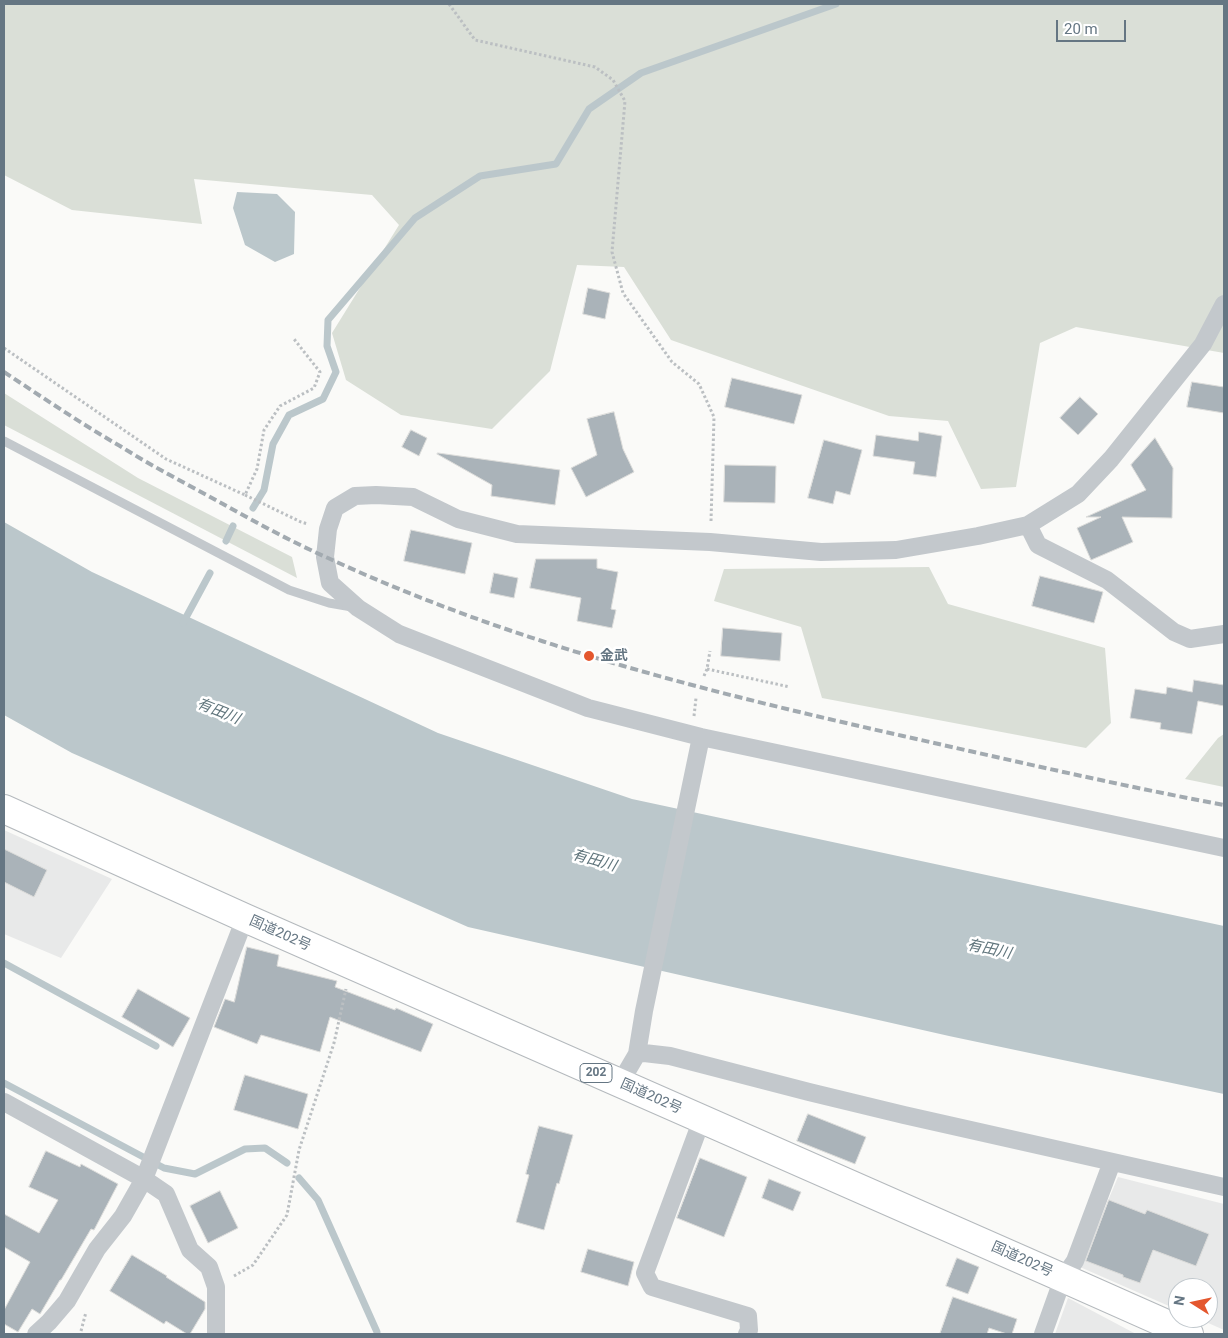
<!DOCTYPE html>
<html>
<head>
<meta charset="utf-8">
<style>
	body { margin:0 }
	#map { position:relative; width:1228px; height:1338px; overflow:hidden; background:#fafaf8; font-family:Roboto,sans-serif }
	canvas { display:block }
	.frame { position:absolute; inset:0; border:5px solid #657683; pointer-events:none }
	.north { position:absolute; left:1168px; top:1278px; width:50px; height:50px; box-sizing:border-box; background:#fff; border:1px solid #c1c8cd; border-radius:50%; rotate:280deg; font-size:14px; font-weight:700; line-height:20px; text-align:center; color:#657683 }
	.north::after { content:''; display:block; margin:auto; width:18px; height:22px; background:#e4572e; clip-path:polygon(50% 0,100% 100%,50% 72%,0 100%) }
	.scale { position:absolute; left:1056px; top:20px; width:70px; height:22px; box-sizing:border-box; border:2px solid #657683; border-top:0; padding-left:6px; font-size:15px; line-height:18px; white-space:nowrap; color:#657683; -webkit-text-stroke:4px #fff; paint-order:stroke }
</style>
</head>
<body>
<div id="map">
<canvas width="1228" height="1338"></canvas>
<div class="frame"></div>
<div class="north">N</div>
<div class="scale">20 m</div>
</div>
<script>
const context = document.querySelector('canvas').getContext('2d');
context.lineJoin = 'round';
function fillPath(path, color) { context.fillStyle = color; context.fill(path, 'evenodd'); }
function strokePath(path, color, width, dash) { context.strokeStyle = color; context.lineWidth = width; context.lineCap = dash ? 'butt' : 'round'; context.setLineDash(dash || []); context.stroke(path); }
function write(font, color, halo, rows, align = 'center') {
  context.font = font + ' Roboto,"Noto Sans JP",sans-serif'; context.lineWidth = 5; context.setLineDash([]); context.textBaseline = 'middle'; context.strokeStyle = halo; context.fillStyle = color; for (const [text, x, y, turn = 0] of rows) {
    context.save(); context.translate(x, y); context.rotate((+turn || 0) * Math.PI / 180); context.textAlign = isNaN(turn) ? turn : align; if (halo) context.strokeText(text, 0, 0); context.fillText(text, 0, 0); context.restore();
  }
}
const built = new Path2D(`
	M 4,830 L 112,879 L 61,958 L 4,934 Z
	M 1118,1177 L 1224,1204 L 1224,1330 L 1197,1318 L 1208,1318 L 1208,1288 L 1178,1288 L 1178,1310 L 1080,1267 Z
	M 1068,1298 L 1136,1334 L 1055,1334 Z`);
const green = new Path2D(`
	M 4,4 L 1224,4 L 1224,353 L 1076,327 L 1040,343 L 1016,487 L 981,489 L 948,421 L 889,416 L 671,340 L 624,267 L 577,265 L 550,371 L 492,429 L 401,415 L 346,380 L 332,333 L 399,225 L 372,195 L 194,179 L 202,224 L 72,210 L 4,175 Z
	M 4,393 L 138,478 L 292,557 L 297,578 L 4,425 Z
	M 929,567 L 948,604 L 1105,648 L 1111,723 L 1086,748 L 822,698 L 801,627 L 714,601 L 724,569 Z
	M 1224,734 L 1224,787 L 1185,779 L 1218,738 Z`);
const water = new Path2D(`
	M 237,192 L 277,194 L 295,212 L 294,254 L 275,262 L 245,245 L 233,208 Z
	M 4,522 L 92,572 L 438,733 L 632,799 L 1224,926 L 1224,1094 L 949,1036 L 468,927 L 72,753 L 4,715 Z`);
const stream = new Path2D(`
	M 253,508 L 264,490 L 273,444 L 289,415 L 323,399 L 336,372 L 327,346 L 328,320 L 415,218 L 480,176 L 556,164 L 589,109 L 641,73 L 836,4
	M 226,541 L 233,526
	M 183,623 L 210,573
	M 4,963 L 156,1046
	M 4,1083 L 164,1168 L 195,1174 L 245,1149 L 265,1148 L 287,1163
	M 299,1178 L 318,1200 L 377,1332 L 377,1334`);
const building = new Path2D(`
	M 588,288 L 610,293 L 605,319 L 583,314 Z
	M 732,378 L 802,395 L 794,424 L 725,407 Z
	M 1192,382 L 1224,387 L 1224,413 L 1187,407 Z
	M 1080,397 L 1098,414 L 1078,435 L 1060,418 Z
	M 614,412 L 623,449 L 634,472 L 586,497 L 571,468 L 597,455 L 587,419 Z
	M 411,430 L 427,438 L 419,456 L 402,447 Z
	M 919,432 L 942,436 L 936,477 L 913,474 L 915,462 L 873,456 L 876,435 L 918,441 Z
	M 1155,438 L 1173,468 L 1172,518 L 1122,517 L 1133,542 L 1091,560 L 1077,528 L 1101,517 L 1086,517 L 1146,490 L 1131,465 Z
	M 824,440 L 862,450 L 850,495 L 836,491 L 833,504 L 808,498 Z
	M 438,453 L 560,470 L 555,505 L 491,496 L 492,485 L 437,454 Z
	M 725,465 L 776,466 L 775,503 L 724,502 Z
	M 411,530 L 472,543 L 465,574 L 404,561 Z
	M 536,559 L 597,559 L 597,568 L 618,572 L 611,609 L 616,610 L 612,628 L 577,621 L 581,598 L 530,588 Z
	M 494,573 L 518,578 L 514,598 L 490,593 Z
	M 1040,576 L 1103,592 L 1094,623 L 1032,606 Z
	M 723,628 L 782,633 L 780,661 L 721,656 Z
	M 1194,680 L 1224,685 L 1224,706 L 1198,701 L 1192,734 L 1160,729 L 1161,723 L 1130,718 L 1135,689 L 1166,694 L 1167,687 L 1192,692 Z
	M 4,849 L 47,870 L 34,897 L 4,882 Z
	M 247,947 L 279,955 L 277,966 L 337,981 L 335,987 L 395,1010 L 396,1008 L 433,1024 L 421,1052 L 330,1017 L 320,1052 L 261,1035 L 257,1044 L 214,1027 L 225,999 L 234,1002 Z
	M 138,989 L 190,1018 L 173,1047 L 122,1017 Z
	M 245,1075 L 308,1094 L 298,1129 L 234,1110 Z
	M 808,1114 L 866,1137 L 855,1164 L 797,1141 Z
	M 539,1126 L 573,1135 L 559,1184 L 557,1183 L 544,1230 L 516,1222 L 529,1175 L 526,1174 Z
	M 46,1151 L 80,1167 L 81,1164 L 118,1184 L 94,1230 L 91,1229 L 61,1280 L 60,1280 L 40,1314 L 32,1309 L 18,1332 L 4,1324 L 4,1310 L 30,1262 L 4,1247 L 4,1214 L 39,1233 L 58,1200 L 29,1187 Z
	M 700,1158 L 747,1177 L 724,1237 L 677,1218 Z
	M 769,1179 L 801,1192 L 793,1211 L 762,1198 Z
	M 220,1191 L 238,1228 L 208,1243 L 190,1206 Z
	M 1109,1200 L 1145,1214 L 1147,1210 L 1209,1234 L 1196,1266 L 1153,1250 L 1140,1283 L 1123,1277 L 1123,1275 L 1086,1261 Z
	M 588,1249 L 634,1262 L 628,1286 L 581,1272 Z
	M 132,1255 L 167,1276 L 166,1277 L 205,1302 L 205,1309 L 190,1334 L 187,1334 L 166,1321 L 164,1324 L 110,1291 Z
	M 957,1258 L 979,1267 L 968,1294 L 946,1286 Z
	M 953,1297 L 1017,1319 L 1012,1334 L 1007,1334 L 989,1328 L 987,1334 L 940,1334 Z`);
const path = new Path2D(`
	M 449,4 L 475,40 L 595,67 L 613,80 L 625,101 L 612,252 L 623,293 L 672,362 L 699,384 L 714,417 L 711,521
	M 4,348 L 166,459 L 245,495 L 257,469 L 264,430 L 280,406 L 314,388 L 320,372 L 294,339
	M 245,495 L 301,522 L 308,524
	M 707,669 L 790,687
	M 704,676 L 707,669 L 710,651
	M 694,716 L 696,698
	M 234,1276 L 253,1265 L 287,1215 L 299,1150 L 334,1043 L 346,989
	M 81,1331 L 86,1312`);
const lane = new Path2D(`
	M 4,441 L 289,590 L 329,603 L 352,607`);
const street = new Path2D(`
	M 1224,304 L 1203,344 L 1111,459 L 1078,494 L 1028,525 L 978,536 L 896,550 L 821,552 L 710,542 L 517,534 L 458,519 L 413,497 L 376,495 L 355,496 L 335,508 L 328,529 L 325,557 L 330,583 L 358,608 L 399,634 L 588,708 L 701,737 L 1224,848
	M 1028,525 L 1038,545 L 1107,580 L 1174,632 L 1190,639 L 1224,634
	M 637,1054 L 644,1053 L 670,1056 L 809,1092 L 904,1115 L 1224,1187
	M 620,1083 L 637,1054 L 644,1011 L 701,737
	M 4,1102 L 144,1179 L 166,1194 L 190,1250 L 209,1267 L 216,1287 L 216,1334
	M 702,1119 L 645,1273 L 652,1287 L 748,1316 L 749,1330 L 747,1334
	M 36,1334 L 49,1322 L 67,1301 L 97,1249 L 123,1216 L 144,1179 L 245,918
	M 1043,1334 L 1063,1278 L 1075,1261 L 1112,1162`);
const highway = new Path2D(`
	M 4,809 L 245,918 L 1063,1278 L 1189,1334`);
const rail = new Path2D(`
	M 4,372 C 42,397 80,423 120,446 C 153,467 189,485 223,504 C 257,523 292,542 328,558 C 511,643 708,692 903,736 C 1010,760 1117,785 1224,805`);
const markers = [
	[589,656,6,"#e4572e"]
];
const shields = [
	[596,1073,32]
];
const shieldNames = [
	["202",596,1073]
];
const poiNames = [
	["金武",600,656]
];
const streetNames = [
	["国道202号",280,934,24],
	["国道202号",651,1097,24],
	["国道202号",1022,1260,24]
];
const waterNames = [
	["有田川",218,712,22],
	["有田川",594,861,16],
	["有田川",989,950,12]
];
fillPath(built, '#e8e9e9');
fillPath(green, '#dadfd7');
fillPath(water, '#bbc7cb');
strokePath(stream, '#bbc7cb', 7);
fillPath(building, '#aab3b9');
strokePath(building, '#dcdcda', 1);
strokePath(highway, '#b4b9bd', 30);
strokePath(path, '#bbbfc2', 3, [2.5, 2.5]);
strokePath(lane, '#c3c8cc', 9);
strokePath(street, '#c3c8cc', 18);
strokePath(highway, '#fff', 28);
strokePath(rail, '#a2aab0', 4, [8, 4]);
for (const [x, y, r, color] of markers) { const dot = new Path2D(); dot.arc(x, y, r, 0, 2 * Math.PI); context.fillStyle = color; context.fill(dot); strokePath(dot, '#fff', 2); }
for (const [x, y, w] of shields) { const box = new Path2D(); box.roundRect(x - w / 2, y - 9.5, w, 19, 4); context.fillStyle = '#fff'; context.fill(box); strokePath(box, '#657683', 1); }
write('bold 12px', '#657683', null, shieldNames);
write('bold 14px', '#657683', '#fff', poiNames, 'left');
write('14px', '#657683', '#fff', streetNames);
write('italic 15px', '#60757c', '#fff', waterNames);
</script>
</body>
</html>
